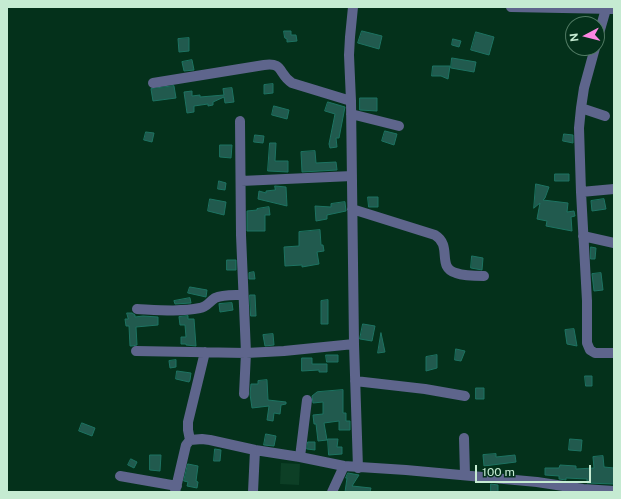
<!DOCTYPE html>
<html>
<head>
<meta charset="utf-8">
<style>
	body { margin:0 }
	#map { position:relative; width:621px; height:499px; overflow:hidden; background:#04311b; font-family:"Public Sans",sans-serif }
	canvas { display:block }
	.frame { position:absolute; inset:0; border:8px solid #c5ebd2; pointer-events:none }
	.north { position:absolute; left:565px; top:16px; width:40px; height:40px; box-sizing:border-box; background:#04311b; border:1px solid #517b64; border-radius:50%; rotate:263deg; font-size:11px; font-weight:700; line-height:16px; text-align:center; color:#c5ebd2 }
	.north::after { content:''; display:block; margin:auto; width:14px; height:18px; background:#fd86e2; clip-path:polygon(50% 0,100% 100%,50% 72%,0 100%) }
	.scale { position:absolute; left:475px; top:465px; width:116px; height:18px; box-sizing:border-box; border:2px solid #c5ebd2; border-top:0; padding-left:5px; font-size:12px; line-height:14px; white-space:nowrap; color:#c5ebd2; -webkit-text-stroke:3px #04311b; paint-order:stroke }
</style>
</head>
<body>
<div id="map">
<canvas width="621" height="499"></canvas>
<div class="frame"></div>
<div class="north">N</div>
<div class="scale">100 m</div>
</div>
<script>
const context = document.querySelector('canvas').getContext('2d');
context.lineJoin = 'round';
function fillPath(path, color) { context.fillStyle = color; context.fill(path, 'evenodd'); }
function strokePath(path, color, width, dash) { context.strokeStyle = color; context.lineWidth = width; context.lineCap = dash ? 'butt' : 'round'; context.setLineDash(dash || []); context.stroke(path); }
const built = new Path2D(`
	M 281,463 L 300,464 L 299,485 L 280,484 Z`);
const building = new Path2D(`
	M 284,31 L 291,31 L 291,35 L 296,35 L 297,41 L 287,42 L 287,39 L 285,38 Z
	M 362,31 L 382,36 L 379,49 L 358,43 Z
	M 476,32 L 494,37 L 489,55 L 471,50 Z
	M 189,38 L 189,51 L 179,52 L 178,39 Z
	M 453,39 L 461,41 L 459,47 L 452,45 Z
	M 452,58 L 476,62 L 474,72 L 451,68 Z
	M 192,60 L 194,70 L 184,71 L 182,62 Z
	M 433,66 L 450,66 L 448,79 L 441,76 L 432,76 Z
	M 273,84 L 273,93 L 264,94 L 264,85 Z
	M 174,86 L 176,98 L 153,101 L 151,89 Z
	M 232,88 L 234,102 L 225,103 L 224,97 L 213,102 L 213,105 L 208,106 L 208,104 L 194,106 L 194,112 L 187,113 L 184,92 L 192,91 L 192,96 L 200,95 L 200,97 L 224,95 L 223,89 Z
	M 360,98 L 377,98 L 377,111 L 360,110 Z
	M 328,102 L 345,107 L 339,138 L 336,138 L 337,147 L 330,148 L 329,144 L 335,114 L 325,111 Z
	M 274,106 L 289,110 L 287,119 L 272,115 Z
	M 385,131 L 397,134 L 394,145 L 382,141 Z
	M 146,132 L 154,133 L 152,142 L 144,140 Z
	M 564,134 L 573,135 L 573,143 L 563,141 Z
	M 255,135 L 264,136 L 263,143 L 254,142 Z
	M 270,143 L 276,143 L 275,161 L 288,161 L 288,172 L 268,171 Z
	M 220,145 L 232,145 L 231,158 L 220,157 Z
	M 315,151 L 316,163 L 336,162 L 337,170 L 302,172 L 301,152 Z
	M 555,174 L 569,174 L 569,181 L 555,181 Z
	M 219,181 L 226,183 L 225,190 L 218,189 Z
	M 536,184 L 549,187 L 545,198 L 543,200 L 568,203 L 567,212 L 574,211 L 575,216 L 571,217 L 572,231 L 546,226 L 547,221 L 537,219 L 540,203 L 534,208 Z
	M 275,186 L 286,187 L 287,206 L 258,199 L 259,191 L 266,193 L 266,191 L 275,190 Z
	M 368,197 L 378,197 L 378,207 L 369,207 Z
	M 210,199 L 226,202 L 224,215 L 208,211 Z
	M 604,199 L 606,209 L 592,211 L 591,201 Z
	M 345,202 L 346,211 L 327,215 L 327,219 L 316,221 L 315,206 L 331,207 L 331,204 Z
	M 269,207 L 270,215 L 265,215 L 265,231 L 247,231 L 247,211 L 257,210 L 257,209 Z
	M 320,230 L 321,245 L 323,245 L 324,251 L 317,252 L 319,264 L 302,267 L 302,265 L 285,266 L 284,247 L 299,246 L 299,232 Z
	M 591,247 L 596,248 L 595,259 L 591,259 Z
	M 472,256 L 483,258 L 482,270 L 471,268 Z
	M 227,260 L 236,260 L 236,270 L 227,270 Z
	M 254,272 L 255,279 L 249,279 L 249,273 Z
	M 601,273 L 603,290 L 594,291 L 592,274 Z
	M 190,287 L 207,290 L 206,297 L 188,293 Z
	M 250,295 L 255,295 L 256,316 L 251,316 Z
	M 190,298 L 191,303 L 175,304 L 174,301 Z
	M 328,300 L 328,324 L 321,324 L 321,301 Z
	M 232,303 L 233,310 L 220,312 L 219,304 Z
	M 127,313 L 132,313 L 135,315 L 135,317 L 143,316 L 158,317 L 158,325 L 136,327 L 137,345 L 132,346 L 130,346 L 129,326 L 126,326 L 125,319 L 128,319 Z
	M 188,316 L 188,319 L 194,319 L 196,346 L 186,345 L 186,344 L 181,344 L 181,337 L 186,337 L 185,325 L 180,325 L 179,317 Z
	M 363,324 L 375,326 L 372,341 L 360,339 Z
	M 574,329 L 577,346 L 567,344 L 565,330 Z
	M 381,333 L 385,352 L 378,353 Z
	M 273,334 L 274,345 L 265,346 L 263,335 Z
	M 456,349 L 465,351 L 461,361 L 455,360 Z
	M 326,355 L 338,355 L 338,362 L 327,362 Z
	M 437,355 L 437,368 L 426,371 L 426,357 Z
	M 302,358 L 312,358 L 312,364 L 327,364 L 327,372 L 319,372 L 319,370 L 302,371 Z
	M 176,360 L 176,367 L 170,368 L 169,361 Z
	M 177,371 L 191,373 L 190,380 L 189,382 L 176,379 Z
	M 585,376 L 592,376 L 592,386 L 586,386 Z
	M 267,380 L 268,400 L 286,402 L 286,404 L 281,405 L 280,414 L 274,413 L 273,421 L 267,420 L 269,406 L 252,408 L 250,394 L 251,384 L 258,384 L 258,381 Z
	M 476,388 L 484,388 L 484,399 L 476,399 Z
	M 343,390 L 343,413 L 346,413 L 346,421 L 350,421 L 350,430 L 339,430 L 339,421 L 324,423 L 327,440 L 318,441 L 316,424 L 314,424 L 313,415 L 323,414 L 323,402 L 313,403 L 312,396 L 317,392 Z
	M 82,423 L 95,428 L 92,436 L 79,431 Z
	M 266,434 L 276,436 L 274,446 L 264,445 Z
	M 328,439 L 338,439 L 337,447 L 342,447 L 342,454 L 329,455 Z
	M 570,439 L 582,440 L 581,451 L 569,450 Z
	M 308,442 L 315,442 L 315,450 L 307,449 Z
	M 215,449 L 221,450 L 220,461 L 214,461 Z
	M 496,454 L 496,457 L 515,455 L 516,462 L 484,466 L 483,455 Z
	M 150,455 L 161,455 L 160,471 L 150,470 Z
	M 603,456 L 604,467 L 614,468 L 614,484 L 587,483 L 587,479 L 566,478 L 566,480 L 559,479 L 559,476 L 545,475 L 545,468 L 559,468 L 560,465 L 576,466 L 576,469 L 594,468 L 593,457 Z
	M 131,459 L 137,462 L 134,468 L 128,465 Z
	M 188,464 L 198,466 L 196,481 L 198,482 L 197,488 L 187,486 L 188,482 L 184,481 Z
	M 348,473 L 359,475 L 352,486 L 371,488 L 370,492 L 345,492 L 347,478 L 346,478 Z
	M 491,484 L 498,485 L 498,492 L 491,492 Z`);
const minor = new Path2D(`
	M 353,7 L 350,37 L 349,55 L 351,101 L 354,344 L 358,468
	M 511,7 L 614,9
	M 597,40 L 606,9
	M 595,48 L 584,88 L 581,108 L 605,116
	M 153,83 L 264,65 C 284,62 278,74 292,83 L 351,101
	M 581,108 L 579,128 L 581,192
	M 351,114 L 399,126
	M 240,121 L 241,235 L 246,353 L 244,394
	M 241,181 L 352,176
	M 614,189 L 581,192 L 587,301 L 587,343 L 590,350 L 595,353 L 614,353
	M 352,209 L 435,235 C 453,246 436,267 456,273 C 464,276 475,276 484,276
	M 583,236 L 614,243
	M 137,309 C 158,310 180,312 200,308 C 207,307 209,302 215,298 C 223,294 234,295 243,295
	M 136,351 L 246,353 L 284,351 L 354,344
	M 355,381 L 425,389 L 465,396
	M 464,438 L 465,475
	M 190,440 L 188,430 L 188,422 L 205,352
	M 300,457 L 307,400
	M 120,476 L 177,486
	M 175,492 L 186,445 L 190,440 L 202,439 L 210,440 L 255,450 L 300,457 L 344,466 L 406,470 L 537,482 L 583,489 L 614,491
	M 253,492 L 255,450
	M 332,492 L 344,466`);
fillPath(built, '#0d3f26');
fillPath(building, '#215a4e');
strokePath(building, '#1d7362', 1);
strokePath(minor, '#5e658c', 10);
</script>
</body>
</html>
